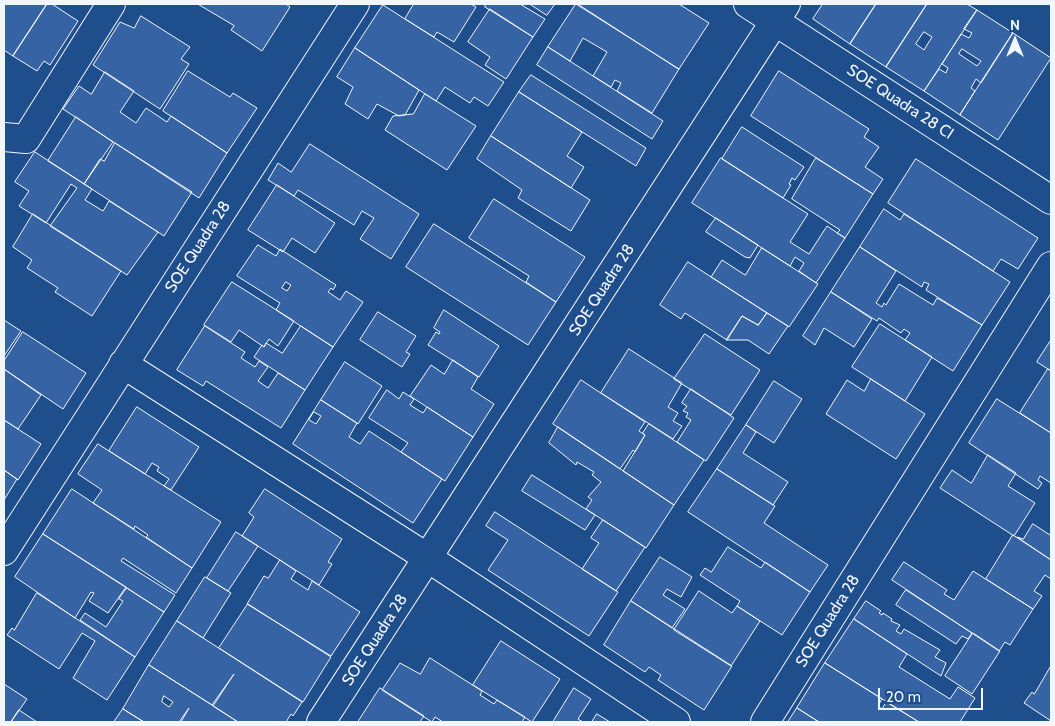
<!DOCTYPE html>
<html>
<head>
<meta charset="utf-8">
<style>
	body { margin:0 }
	#map { position:relative; width:1055px; height:726px; overflow:hidden; background:#1f4e8c; font-family:Cabin,sans-serif }
	canvas { display:block }
	.frame { position:absolute; inset:0; border:5px solid #f2f6ff; pointer-events:none }
	.north { position:absolute; left:990px; top:15px; width:50px; height:50px; -webkit-text-stroke:4px #1f4e8c; paint-order:stroke; rotate:0deg; font-size:14px; font-weight:700; line-height:20px; text-align:center; color:#f2f6ff }
	.north::after { content:''; display:block; margin:auto; width:18px; height:22px; background:#f2f6ff; clip-path:polygon(50% 0,100% 100%,50% 72%,0 100%) }
	.scale { position:absolute; left:878px; top:688px; width:105px; height:22px; box-sizing:border-box; border:2px solid #f2f6ff; border-top:0; padding-left:6px; font-size:15px; line-height:18px; white-space:nowrap; color:#f2f6ff; -webkit-text-stroke:4px #1f4e8c; paint-order:stroke }
</style>
</head>
<body>
<div id="map">
<canvas width="1055" height="726"></canvas>
<div class="frame"></div>
<div class="north">N</div>
<div class="scale">20 m</div>
</div>
<script>
const context = document.querySelector('canvas').getContext('2d');
context.lineJoin = 'round';
function fillPath(path, color) { context.fillStyle = color; context.fill(path, 'evenodd'); }
function strokePath(path, color, width, dash) { context.strokeStyle = color; context.lineWidth = width; context.lineCap = dash ? 'butt' : 'round'; context.setLineDash(dash || []); context.stroke(path); }
function write(font, color, halo, rows, align = 'center') {
  context.font = font + ' Cabin,sans-serif'; context.lineWidth = 4; context.setLineDash([]); context.textBaseline = 'middle'; context.strokeStyle = halo; context.fillStyle = color; for (const [text, x, y, turn = 0] of rows) {
    context.save(); context.translate(x, y); context.rotate((+turn || 0) * Math.PI / 180); context.textAlign = isNaN(turn) ? turn : align; if (halo) context.strokeText(text, 0, 0); context.fillText(text, 0, 0); context.restore();
  }
}
const building = new Path2D(`
	M 4,4 L 47,4 L 13,56 L 4,50 Z
	M 47,4 L 52,4 L 78,21 L 50,65 L 44,61 L 37,71 L 13,56 Z
	M 198,4 L 286,4 L 290,7 L 262,51 L 231,30 L 234,26 Z
	M 414,4 L 471,4 L 476,7 L 454,42 L 437,32 L 434,37 L 405,19 Z
	M 486,4 L 520,4 L 545,19 L 533,37 L 485,7 Z
	M 530,4 L 555,4 L 547,15 Z
	M 576,4 L 679,69 L 652,113 L 617,91 L 621,83 L 615,80 L 611,87 L 593,76 L 607,52 L 583,38 L 570,61 L 548,47 Z
	M 578,4 L 679,4 L 709,23 L 679,69 Z
	M 823,4 L 876,4 L 850,44 L 813,19 Z
	M 876,4 L 927,4 L 886,67 L 850,44 Z
	M 927,4 L 967,4 L 977,10 L 924,91 L 886,67 ZM 924,32 L 932,37 L 924,50 L 916,44 Z
	M 383,5 L 504,82 L 488,106 L 474,97 L 470,103 L 445,87 L 436,101 L 355,48 Z
	M 490,9 L 533,37 L 506,79 L 485,65 L 490,57 L 468,42 Z
	M 977,10 L 1013,33 L 981,83 L 976,79 L 971,88 L 975,91 L 960,115 L 924,91 L 939,69 L 946,73 L 948,68 L 942,64 L 961,34 L 969,38 L 972,33 L 964,29 ZM 962,49 L 981,61 L 977,66 L 959,54 Z
	M 141,16 L 190,47 L 181,59 L 189,64 L 160,109 L 93,65 L 120,22 L 134,28 Z
	M 1013,33 L 1051,58 L 998,140 L 960,115 Z
	M 548,47 L 663,121 L 652,139 L 537,65 Z
	M 355,48 L 419,90 L 405,115 L 399,116 L 377,104 L 368,119 L 345,104 L 353,87 L 337,77 Z
	M 188,71 L 230,97 L 233,93 L 257,108 L 227,153 L 163,111 Z
	M 779,71 L 869,129 L 864,137 L 879,147 L 865,167 L 883,179 L 873,194 L 751,116 Z
	M 105,72 L 134,91 L 120,112 L 136,123 L 146,108 L 167,122 L 171,116 L 227,153 L 199,198 L 63,109 L 79,86 L 91,94 Z
	M 531,75 L 646,148 L 636,166 L 519,92 Z
	M 519,92 L 582,132 L 567,156 L 584,167 L 571,188 L 491,136 Z
	M 425,94 L 476,126 L 447,170 L 385,130 L 393,116 L 413,114 Z
	M 76,117 L 113,142 L 84,184 L 48,161 Z
	M 742,127 L 804,167 L 795,180 L 792,178 L 789,184 L 791,185 L 783,198 L 722,159 Z
	M 491,136 L 590,200 L 571,231 L 518,198 L 522,190 L 477,159 Z
	M 115,143 L 192,192 L 164,236 L 84,184 L 100,159 L 104,161 Z
	M 310,144 L 419,214 L 391,259 L 360,239 L 374,218 L 362,211 L 354,225 L 298,190 L 294,196 L 268,180 L 278,163 L 291,172 Z
	M 35,152 L 92,189 L 85,200 L 103,211 L 109,201 L 158,232 L 127,275 L 50,226 L 77,188 L 71,184 L 46,223 L 19,206 L 29,191 L 15,182 Z
	M 721,158 L 808,214 L 790,242 L 809,254 L 827,226 L 845,238 L 816,283 L 799,271 L 804,263 L 795,257 L 790,266 L 692,203 Z
	M 816,158 L 873,194 L 845,238 L 837,233 L 840,230 L 792,199 Z
	M 916,159 L 1038,238 L 1018,269 L 1001,259 L 993,271 L 888,203 Z
	M 277,185 L 335,223 L 315,253 L 292,238 L 283,252 L 248,230 Z
	M 494,199 L 585,257 L 556,302 L 526,282 L 529,276 L 469,238 Z
	M 884,209 L 900,220 L 904,214 L 1010,282 L 982,325 L 926,290 L 929,284 L 924,282 L 922,287 L 860,247 Z
	M 33,214 L 121,271 L 92,316 L 55,292 L 58,288 L 27,268 L 32,260 L 13,247 Z
	M 716,218 L 758,245 L 750,258 L 745,257 L 706,232 Z
	M 434,224 L 556,302 L 528,345 L 406,267 Z
	M 258,245 L 276,256 L 280,249 L 336,285 L 333,290 L 331,288 L 328,292 L 340,300 L 346,291 L 363,302 L 333,347 L 276,310 L 280,303 L 237,276 ZM 286,282 L 291,285 L 287,291 L 282,288 Z
	M 860,247 L 896,271 L 876,303 L 882,307 L 884,303 L 886,305 L 899,284 L 933,305 L 937,298 L 982,325 L 953,371 L 905,340 L 910,333 L 904,329 L 901,333 L 879,318 L 877,321 L 831,292 Z
	M 762,248 L 818,284 L 789,327 L 711,277 L 722,260 L 745,275 Z
	M 688,262 L 767,313 L 758,325 L 742,316 L 727,340 L 685,313 L 681,319 L 660,305 Z
	M 232,282 L 294,321 L 278,346 L 269,339 L 264,347 L 239,330 L 231,342 L 204,325 Z
	M 831,292 L 872,319 L 854,347 L 824,328 L 815,345 L 803,336 Z
	M 444,310 L 499,346 L 479,377 L 428,345 L 436,332 L 439,334 L 440,332 L 434,328 Z
	M 378,312 L 416,336 L 406,352 L 410,354 L 402,367 L 360,340 Z
	M 767,313 L 788,326 L 769,354 L 748,340 L 726,340 L 742,316 L 758,325 Z
	M 4,320 L 21,331 L 4,356 Z
	M 880,324 L 932,357 L 905,401 L 852,367 Z
	M 205,326 L 245,352 L 241,358 L 255,367 L 259,361 L 268,367 L 258,381 L 268,388 L 278,373 L 305,390 L 281,428 L 206,381 L 203,386 L 177,370 Z
	M 301,326 L 333,347 L 305,390 L 254,357 L 262,345 L 264,347 L 266,343 L 282,353 Z
	M 23,332 L 86,373 L 63,409 L 4,369 L 4,361 Z
	M 705,334 L 760,370 L 731,415 L 674,379 Z
	M 1051,340 L 1051,371 L 1037,362 Z
	M 629,349 L 682,383 L 668,407 L 678,413 L 673,421 L 682,426 L 673,439 L 601,393 Z
	M 453,360 L 478,377 L 471,389 L 494,404 L 473,437 L 410,396 L 431,365 L 444,374 Z
	M 345,362 L 382,386 L 358,424 L 321,400 Z
	M 4,369 L 41,395 L 18,429 L 4,420 Z
	M 1048,369 L 1051,371 L 1051,433 L 1020,413 Z
	M 871,379 L 925,414 L 896,459 L 826,414 L 847,380 L 864,391 Z
	M 581,380 L 645,422 L 639,431 L 645,435 L 635,452 L 633,450 L 620,469 L 553,424 Z
	M 774,381 L 802,399 L 774,443 L 746,425 Z
	M 691,389 L 734,418 L 706,461 L 677,442 L 691,420 L 686,417 L 688,413 L 683,411 L 687,406 L 682,403 Z
	M 387,390 L 399,399 L 403,392 L 414,399 L 410,405 L 423,413 L 427,407 L 473,437 L 445,481 L 401,452 L 408,443 L 369,418 Z
	M 997,399 L 1051,433 L 1051,483 L 1040,476 L 1038,480 L 1042,483 L 1038,489 L 969,443 Z
	M 321,400 L 357,423 L 349,437 L 360,444 L 369,431 L 442,479 L 413,523 L 293,444 ZM 314,412 L 321,416 L 316,424 L 309,420 Z
	M 137,407 L 199,447 L 171,490 L 164,486 L 169,479 L 157,471 L 159,467 L 152,463 L 145,474 L 109,451 Z
	M 4,420 L 41,444 L 18,480 L 4,470 Z
	M 649,424 L 704,460 L 674,505 L 623,471 L 645,435 L 643,433 Z
	M 746,425 L 756,432 L 743,453 L 788,482 L 773,505 L 717,469 Z
	M 558,427 L 674,505 L 646,548 L 586,509 L 592,500 L 588,497 L 601,482 L 592,475 L 594,472 L 577,462 L 576,465 L 549,443 Z
	M 98,444 L 221,522 L 192,568 L 146,537 L 148,535 L 135,526 L 134,529 L 93,503 L 102,490 L 78,474 Z
	M 988,455 L 1016,473 L 1008,486 L 1035,503 L 1014,536 L 940,488 L 952,470 L 971,483 Z
	M 717,469 L 775,506 L 764,523 L 828,565 L 810,592 L 688,512 Z
	M 4,470 L 17,479 L 4,500 Z
	M 532,475 L 595,515 L 585,530 L 522,491 Z
	M 72,489 L 192,568 L 176,593 L 123,558 L 121,561 L 175,595 L 164,612 L 43,534 Z
	M 265,489 L 342,539 L 328,562 L 332,564 L 319,585 L 242,536 L 254,517 L 249,513 Z
	M 495,512 L 618,592 L 589,636 L 488,570 L 508,540 L 486,526 Z
	M 603,520 L 645,547 L 616,591 L 582,569 L 599,543 L 591,538 Z
	M 1033,524 L 1050,535 L 1051,533 L 1051,560 L 1017,537 L 1023,539 Z
	M 236,532 L 258,546 L 228,591 L 207,578 Z
	M 43,534 L 126,587 L 108,613 L 89,601 L 94,593 L 91,592 L 75,618 L 15,577 Z
	M 1013,535 L 1051,560 L 1051,579 L 1045,575 L 1034,591 L 1042,596 L 1033,609 L 986,579 Z
	M 728,547 L 761,568 L 765,562 L 810,592 L 782,635 L 737,606 L 740,601 L 700,575 L 705,568 L 711,572 Z
	M 660,557 L 692,577 L 681,597 L 667,589 L 663,595 L 685,609 L 672,628 L 631,601 Z
	M 280,560 L 296,571 L 291,579 L 308,590 L 312,581 L 360,612 L 331,656 L 247,604 L 264,576 L 268,578 Z
	M 904,562 L 947,590 L 944,594 L 954,600 L 973,571 L 1033,609 L 1010,645 L 1005,642 L 999,651 L 892,580 Z
	M 205,577 L 231,593 L 203,638 L 177,621 Z
	M 127,588 L 164,612 L 135,657 L 80,620 L 85,613 L 106,627 L 123,601 L 119,599 Z
	M 906,590 L 972,633 L 968,639 L 962,636 L 956,644 L 896,605 Z
	M 699,591 L 732,613 L 737,606 L 760,621 L 731,666 L 674,630 Z
	M 37,593 L 135,657 L 107,700 L 73,678 L 95,641 L 82,633 L 59,669 L 7,635 L 12,628 L 14,630 Z
	M 631,601 L 732,666 L 704,710 L 658,680 L 661,675 L 649,667 L 645,672 L 604,645 Z
	M 866,601 L 881,611 L 879,613 L 882,615 L 883,613 L 892,619 L 891,621 L 900,625 L 896,631 L 901,634 L 904,629 L 940,650 L 935,657 L 946,663 L 941,676 L 854,619 Z
	M 248,604 L 331,657 L 303,702 L 219,648 Z
	M 854,619 L 907,654 L 899,667 L 950,699 L 958,687 L 975,698 L 960,722 L 919,722 L 825,663 Z
	M 177,621 L 302,702 L 293,716 L 291,714 L 286,722 L 238,722 L 213,706 L 234,674 L 212,705 L 149,665 Z
	M 973,633 L 1000,651 L 972,694 L 945,676 Z
	M 501,641 L 560,679 L 532,722 L 473,685 Z
	M 430,658 L 482,691 L 480,695 L 494,704 L 497,700 L 525,717 L 522,722 L 443,722 L 435,717 L 432,722 L 382,690 L 400,663 L 420,674 Z
	M 825,663 L 882,699 L 878,706 L 882,709 L 886,702 L 919,722 L 819,722 L 797,708 Z
	M 149,665 L 212,705 L 238,722 L 181,722 L 189,708 L 179,722 L 144,722 L 123,709 ZM 164,696 L 173,702 L 169,707 L 162,702 Z
	M 1051,666 L 1051,721 L 1024,703 L 1032,692 L 1034,694 Z
	M 4,684 L 27,699 L 11,722 L 4,722 Z
	M 380,688 L 424,716 L 420,722 L 358,722 Z
	M 574,688 L 591,699 L 578,719 L 583,722 L 553,722 Z
	M 797,708 L 819,722 L 788,722 Z
	M 123,709 L 144,722 L 114,722 Z
	M 19,710 L 37,722 L 11,722 Z
	M 597,714 L 610,722 L 592,722 Z`);
const minor = new Path2D(`
	M 4,137 L 26,139 L 111,4
	M 123,364 L 428,558 L 676,722
	M 4,551 L 355,4
	M 321,722 L 786,4
	M 765,722 L 1051,266`);
const tertiary = new Path2D(`
	M 748,4 L 1051,200`);
const streetNames = [
	["SOE Quadra 28 CI",900,102,33],
	["SOE Quadra 28",198,247,-57],
	["SOE Quadra 28",602,290,-57],
	["SOE Quadra 28",828,621,-58],
	["SOE Quadra 28",375,640,-57]
];
fillPath(building, '#3563a3');
strokePath(building, '#f2f6ff', 1);
strokePath(minor, '#f2f6ff', 30);
strokePath(tertiary, '#f2f6ff', 30);
strokePath(minor, '#1f4e8c', 28);
strokePath(tertiary, '#1f4e8c', 28);
write('16px', '#f2f6ff', '#1f4e8c', streetNames);
</script>
</body>
</html>
